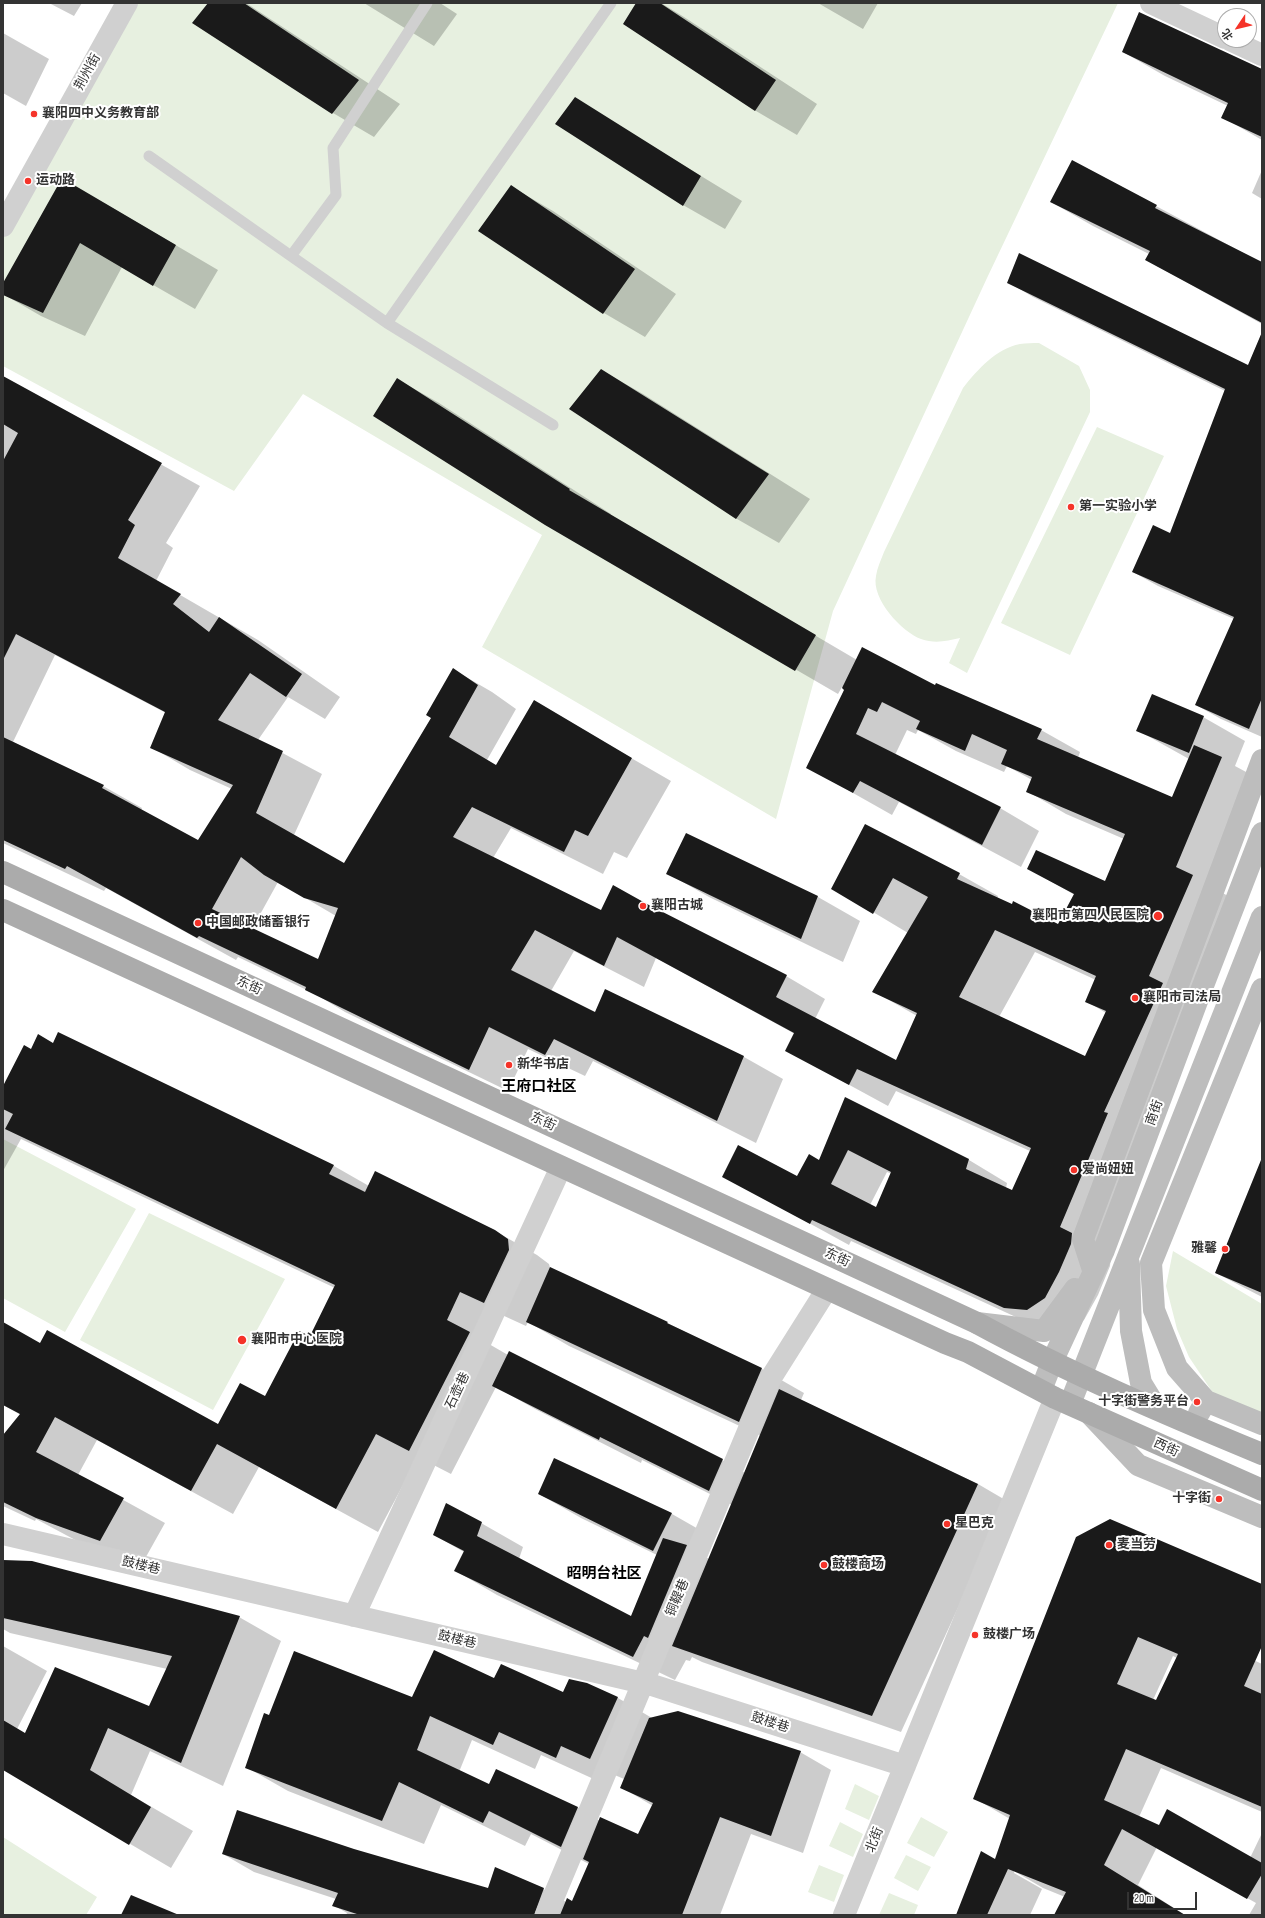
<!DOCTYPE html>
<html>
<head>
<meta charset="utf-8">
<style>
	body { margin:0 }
	#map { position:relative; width:1265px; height:1918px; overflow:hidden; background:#fff; font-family:"Sofia Sans Condensed","Noto Sans SC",sans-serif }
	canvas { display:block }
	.frame { position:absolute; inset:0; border:4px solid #333; pointer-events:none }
	.north { position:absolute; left:1217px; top:8px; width:40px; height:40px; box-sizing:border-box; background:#fff; border:1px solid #adadad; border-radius:50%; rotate:235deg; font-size:11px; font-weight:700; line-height:16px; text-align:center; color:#333 }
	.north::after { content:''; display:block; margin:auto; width:14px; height:18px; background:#f53329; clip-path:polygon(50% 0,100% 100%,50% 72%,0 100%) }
	.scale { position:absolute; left:1127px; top:1892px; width:70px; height:18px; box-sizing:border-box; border:2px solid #333; border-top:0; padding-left:5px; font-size:12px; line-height:14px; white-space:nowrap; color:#333; -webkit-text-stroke:3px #fff; paint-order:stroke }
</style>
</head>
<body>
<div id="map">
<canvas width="1265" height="1918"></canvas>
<div class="frame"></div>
<div class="north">北</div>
<div class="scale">20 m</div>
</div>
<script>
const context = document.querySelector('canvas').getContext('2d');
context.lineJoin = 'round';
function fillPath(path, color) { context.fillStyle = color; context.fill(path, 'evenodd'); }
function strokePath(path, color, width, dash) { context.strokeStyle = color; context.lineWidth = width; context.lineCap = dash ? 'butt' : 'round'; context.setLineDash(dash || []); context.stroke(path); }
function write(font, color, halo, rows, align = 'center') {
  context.font = font + ' "Sofia Sans Condensed","Noto Sans SC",sans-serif'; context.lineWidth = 4; context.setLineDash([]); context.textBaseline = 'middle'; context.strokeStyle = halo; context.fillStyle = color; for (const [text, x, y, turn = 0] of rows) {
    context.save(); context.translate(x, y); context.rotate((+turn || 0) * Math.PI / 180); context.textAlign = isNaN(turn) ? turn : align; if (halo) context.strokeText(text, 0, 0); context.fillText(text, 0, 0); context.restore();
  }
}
const green = new Path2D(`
	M 127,3 L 1118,3 L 987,278 L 833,611 L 776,819 L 482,647 L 542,535 L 303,394 L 234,491 L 3,366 L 3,226 Z
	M 1039,343 L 1079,366 L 1090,390 L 1090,412 L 967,673 L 949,663 L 960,638 C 947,641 935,644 921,639 C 902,632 871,599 876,576 C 877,568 881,560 884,552 L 963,388 C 978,369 996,349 1020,344 C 1026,343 1033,343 1039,343 Z
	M 1097,427 L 1164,456 L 1070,655 L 1001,623 Z
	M 3,1139 L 136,1209 L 65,1332 L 3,1298 Z
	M 149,1213 L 285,1279 L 213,1410 L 80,1340 Z
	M 1173,1251 L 1262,1304 L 1262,1414 L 1215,1396 L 1189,1357 L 1177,1329 L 1166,1286 Z
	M 855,1784 L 879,1796 L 869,1820 L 845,1809 Z
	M 921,1817 L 948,1832 L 934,1857 L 907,1843 Z
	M 840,1822 L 863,1834 L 853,1857 L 829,1846 Z
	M 3,1837 L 97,1897 L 86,1915 L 3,1915 Z
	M 906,1855 L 931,1867 L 918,1891 L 894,1878 Z
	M 819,1865 L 844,1875 L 834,1902 L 808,1892 Z
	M 889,1893 L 918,1905 L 914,1915 L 879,1915 Z`);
const shadow = new Path2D(`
	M 49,3 L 82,3 L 74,16 Z
	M 210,3 L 246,3 L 400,104 L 374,137 L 333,113 Z
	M 364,3 L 440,3 L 457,14 L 434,46 Z
	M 637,3 L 661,3 L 684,17 L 817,104 L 797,135 L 756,111 L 624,24 Z
	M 818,3 L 878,3 L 863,29 Z
	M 3,33 L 49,59 L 26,106 L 3,93 Z
	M 1123,52 L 1262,70 L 1262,140 L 1222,117 L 1228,106 L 1165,76 Z
	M 575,99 L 742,201 L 725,229 L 683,205 Z
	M 1262,170 L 1262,199 L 1252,193 Z
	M 512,187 L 553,211 L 676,294 L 645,337 L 604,313 L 479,230 Z
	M 1051,202 L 1156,206 L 1262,263 L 1262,324 L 1146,260 L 1149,254 L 1093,226 Z
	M 104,203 L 218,270 L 195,309 L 122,267 L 85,336 L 41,316 L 3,294 L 3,285 Z
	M 1008,282 L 1248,366 L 1262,333 L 1262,737 L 1221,719 L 1196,705 L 1234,619 L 1158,586 L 1133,572 L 1171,534 L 1225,391 L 1033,297 Z
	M 601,370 L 643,394 L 810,499 L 779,543 L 737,519 L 570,408 Z
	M 3,377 L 200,486 L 166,543 L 173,548 L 156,581 L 258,640 L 340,697 L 325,719 L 288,697 L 258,740 L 322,774 L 294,835 L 344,865 L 432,717 L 454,670 L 492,692 L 516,709 L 487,760 L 496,766 L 534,702 L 671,781 L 627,858 L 614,852 L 603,874 L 511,828 L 493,858 L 601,911 L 647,905 L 786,976 L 825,999 L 815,1019 L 896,1061 L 917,1016 L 873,991 L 908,933 L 833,888 L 866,825 L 959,874 L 998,896 L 997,899 L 1059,926 L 1075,895 L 1029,869 L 1106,882 L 1124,839 L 1066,814 L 1027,791 L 1032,780 L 1007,766 L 1004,772 L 956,751 L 918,730 L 916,734 L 907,730 L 895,755 L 1000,808 L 1039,831 L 1021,867 L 899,802 L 892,815 L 807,767 L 845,689 L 842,687 L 838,694 L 545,524 L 397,379 L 439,403 L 611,514 L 610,515 L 857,660 L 936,687 L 1041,730 L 1080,752 L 1078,758 L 1173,798 L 1189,759 L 1137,730 L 1203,717 L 1245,741 L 1235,766 L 1261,780 L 1215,889 L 1232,898 L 1111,1256 L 1110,1266 L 1098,1295 L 1084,1320 L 1066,1332 L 1044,1330 L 851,1241 L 849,1245 L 723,1176 L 797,1178 L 819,1161 L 846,1098 L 969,1160 L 1007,1183 L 1006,1188 L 1013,1191 L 1030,1151 L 896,1091 L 888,1106 L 787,1051 L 795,1034 L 656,958 L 644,987 L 574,951 L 551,991 L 595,1013 L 606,990 L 744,1057 L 783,1079 L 756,1143 L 593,1061 L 585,1076 L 528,1049 L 508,1091 L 345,1012 L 317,995 L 238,957 L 236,960 L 106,888 L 104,891 L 3,843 ZM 55,655 L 166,713 L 151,747 L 190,770 L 232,789 L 198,842 L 141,811 L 142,808 L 103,786 L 13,742 ZM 278,882 L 336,916 L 318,960 L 252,929 ZM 1035,952 L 1096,980 L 1086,1001 L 1106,1013 L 1086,1058 L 999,1017 ZM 887,1172 L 892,1174 L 876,1209 L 870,1205 Z
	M 687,835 L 818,897 L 860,921 L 843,962 L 709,897 L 667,873 Z
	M 54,1044 L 334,1166 L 369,1186 L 495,1231 L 537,1255 L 549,1264 L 550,1268 L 667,1323 L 762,1369 L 804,1393 L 801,1400 L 978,1484 L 1007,1501 L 901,1732 L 702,1662 L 692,1657 L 690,1661 L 686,1660 L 675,1680 L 497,1595 L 456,1571 L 464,1552 L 434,1535 L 481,1523 L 523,1547 L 519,1559 L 631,1617 L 657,1555 L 581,1518 L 539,1494 L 555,1459 L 672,1514 L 714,1538 L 704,1556 L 709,1559 L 732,1505 L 642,1460 L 641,1463 L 535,1409 L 496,1387 L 451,1474 L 418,1457 L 378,1532 L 259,1467 L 233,1514 L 97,1440 L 78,1475 L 165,1523 L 142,1564 L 79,1542 L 36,1519 L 35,1521 L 3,1506 L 3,1436 L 21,1415 L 3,1405 L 3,1324 L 40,1344 L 219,1425 L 265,1397 L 310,1338 L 335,1288 L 21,1139 L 3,1171 L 3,1088 L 31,1050 ZM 502,1315 L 526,1326 L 528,1322 L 569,1346 L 761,1436 L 745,1473 L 722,1460 L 508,1355 L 489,1344 Z
	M 1262,1161 L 1262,1297 L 1216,1273 Z
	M 1077,1537 L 1262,1585 L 1262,1631 L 1243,1655 L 1262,1664 L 1262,1812 L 1161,1768 L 1139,1817 L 1159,1826 L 1250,1858 L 1262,1833 L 1262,1915 L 1249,1915 L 1256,1903 L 1157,1847 L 1138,1885 L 1185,1915 L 1055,1915 L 1065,1897 L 1043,1888 L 1014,1871 L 1014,1873 L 1042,1889 L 1030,1915 L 957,1915 L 996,1860 L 1010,1819 L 974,1798 ZM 1173,1656 L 1177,1658 L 1156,1701 L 1153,1700 Z
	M 3,1561 L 239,1617 L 281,1641 L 223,1786 L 150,1751 L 131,1795 L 193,1831 L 171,1868 L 3,1769 L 3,1646 L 47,1671 L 17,1729 L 26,1734 L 149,1708 L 167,1669 L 10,1633 L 3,1629 Z
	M 495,1680 L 563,1694 L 587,1684 L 618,1698 L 652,1718 L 800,1752 L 831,1770 L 803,1853 L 751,1834 L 720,1915 L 346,1915 L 347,1913 L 333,1905 L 336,1899 L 254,1872 L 223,1854 L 354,1850 L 489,1889 L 543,1889 L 566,1902 L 573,1902 L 589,1864 L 531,1834 L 525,1846 L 441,1805 L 424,1844 L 288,1791 L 246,1767 L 269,1717 L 413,1698 ZM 472,1740 L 535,1769 L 541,1755 L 598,1781 L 603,1770 L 624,1779 L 621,1787 L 653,1806 L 639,1836 L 600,1821 L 577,1807 L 489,1786 L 459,1772 Z`);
const building = new Path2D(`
	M 208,3 L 244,3 L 359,80 L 332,114 L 192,23 Z
	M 636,3 L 660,3 L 776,80 L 755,111 L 623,24 Z
	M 1139,12 L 1262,69 L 1262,137 L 1221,118 L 1228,103 L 1122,52 Z
	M 575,97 L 701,176 L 683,206 L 555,124 Z
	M 1072,160 L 1157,205 L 1155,208 L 1262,262 L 1262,323 L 1145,260 L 1150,251 L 1050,202 Z
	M 62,178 L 176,245 L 153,286 L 80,243 L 43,313 L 3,295 L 3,283 Z
	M 511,185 L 635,269 L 603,314 L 478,231 Z
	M 1019,253 L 1248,365 L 1262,332 L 1262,698 L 1249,729 L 1195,705 L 1234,617 L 1132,572 L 1153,525 L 1170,533 L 1225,389 L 1007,283 Z
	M 601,369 L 769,474 L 736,519 L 569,409 Z
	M 3,376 L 162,463 L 128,520 L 135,525 L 118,558 L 181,594 L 173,604 L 209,632 L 219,617 L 302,674 L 286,697 L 250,673 L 218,720 L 283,751 L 256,813 L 344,863 L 431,718 L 426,715 L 453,668 L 478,685 L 449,737 L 496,765 L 534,700 L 632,758 L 588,836 L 575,830 L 564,852 L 472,807 L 453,837 L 601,910 L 613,885 L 647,904 L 787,975 L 776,997 L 896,1060 L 917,1013 L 872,992 L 928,897 L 893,878 L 873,914 L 831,889 L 865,824 L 960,873 L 957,879 L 1012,904 L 1013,901 L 1058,924 L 1074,894 L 1027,869 L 1036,850 L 1105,881 L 1125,834 L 1026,792 L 1032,777 L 1001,764 L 1007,750 L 972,734 L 965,751 L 916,729 L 920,721 L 882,702 L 877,712 L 868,708 L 856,734 L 1001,807 L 982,845 L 860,781 L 853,793 L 806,768 L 844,690 L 842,688 L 862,647 L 935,685 L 936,683 L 1042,729 L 1037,739 L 1172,797 L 1194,745 L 1222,757 L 1176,867 L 1193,875 L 1149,976 L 1163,983 L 1104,1112 L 1108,1113 L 1060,1227 L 1072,1233 L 1071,1244 L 1059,1272 L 1045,1298 L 1027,1310 L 1004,1308 L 812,1220 L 810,1224 L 722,1177 L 738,1145 L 797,1176 L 809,1154 L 819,1160 L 845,1097 L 969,1159 L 966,1169 L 1012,1190 L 1031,1148 L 857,1069 L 849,1085 L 785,1051 L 794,1033 L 617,937 L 604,966 L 535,930 L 511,970 L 595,1012 L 605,989 L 744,1056 L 717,1121 L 554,1039 L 545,1055 L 489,1027 L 469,1070 L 305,990 L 306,987 L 199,936 L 197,938 L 67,866 L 65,869 L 3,840 L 3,737 L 104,785 L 102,788 L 198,840 L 233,785 L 150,748 L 165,712 L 16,634 L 3,660 L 3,461 L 18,433 L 3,424 ZM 241,857 L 264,875 L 304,898 L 338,908 L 318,959 L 212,909 ZM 995,930 L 1096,976 L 1085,1002 L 1106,1011 L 1085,1056 L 959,997 ZM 848,1150 L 891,1172 L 876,1207 L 831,1184 Z
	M 397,378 L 570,489 L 569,490 L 816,635 L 795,671 L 545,525 L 373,416 Z
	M 1152,694 L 1204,716 L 1189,753 L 1136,731 Z
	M 686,833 L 818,896 L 801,939 L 666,874 Z
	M 58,1032 L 334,1165 L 329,1174 L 365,1192 L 375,1171 L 495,1230 L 508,1239 L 509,1250 L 484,1303 L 460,1292 L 447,1320 L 470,1332 L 409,1451 L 376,1434 L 336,1509 L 217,1444 L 191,1491 L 55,1417 L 36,1452 L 124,1498 L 100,1541 L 36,1518 L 3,1502 L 3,1435 L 20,1414 L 3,1405 L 3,1322 L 40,1343 L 47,1330 L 218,1424 L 240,1383 L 265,1396 L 299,1331 L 310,1336 L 335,1285 L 5,1129 L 13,1114 L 3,1109 L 3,1086 L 24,1045 L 31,1049 L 38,1034 L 53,1043 Z
	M 1261,1160 L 1262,1160 L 1262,1293 L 1215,1273 Z
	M 550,1267 L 668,1322 L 667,1323 L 762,1368 L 739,1422 L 526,1322 Z
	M 509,1351 L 723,1459 L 709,1491 L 600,1437 L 599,1440 L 492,1386 Z
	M 779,1389 L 978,1484 L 872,1716 L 672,1646 Z
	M 554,1458 L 672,1513 L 653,1551 L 538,1494 Z
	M 446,1503 L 482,1522 L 477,1536 L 631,1616 L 663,1538 L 687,1545 L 648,1638 L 644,1636 L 633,1657 L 454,1571 L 464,1551 L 433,1535 Z
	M 1110,1519 L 1262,1584 L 1262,1646 L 1244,1686 L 1262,1694 L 1262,1807 L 1126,1749 L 1104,1800 L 1159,1825 L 1167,1809 L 1262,1863 L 1262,1874 L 1247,1899 L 1122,1829 L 1104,1865 L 1185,1915 L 1054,1915 L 1066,1892 L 1008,1869 L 987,1915 L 956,1915 L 981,1851 L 995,1859 L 1010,1815 L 973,1799 L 1076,1537 ZM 1138,1637 L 1178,1654 L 1156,1700 L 1117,1684 Z
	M 3,1560 L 32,1561 L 240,1616 L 181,1763 L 108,1728 L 90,1770 L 151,1807 L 129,1845 L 3,1770 L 3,1720 L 25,1733 L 55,1667 L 149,1706 L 172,1656 L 3,1618 Z
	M 434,1650 L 494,1678 L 501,1664 L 563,1692 L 569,1679 L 587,1683 L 618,1697 L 590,1759 L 561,1746 L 556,1758 L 499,1732 L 493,1745 L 430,1716 L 417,1750 L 489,1784 L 496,1769 L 578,1807 L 561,1847 L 489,1811 L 483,1823 L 399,1782 L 382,1821 L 245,1768 L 264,1713 L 269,1715 L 294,1651 L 412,1697 Z
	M 678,1711 L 801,1751 L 771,1836 L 720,1817 L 682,1915 L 560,1915 L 567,1898 L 572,1901 L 589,1862 L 583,1859 L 600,1817 L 638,1834 L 653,1803 L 620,1788 L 649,1718 Z
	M 237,1810 L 354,1849 L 488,1888 L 495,1867 L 544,1888 L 534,1915 L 360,1915 L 332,1906 L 338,1893 L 222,1854 Z
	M 131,1895 L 179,1915 L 121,1915 Z`);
const lane = new Path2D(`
	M 427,3 L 333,148 L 336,195 L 291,256 L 387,323 L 611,3
	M 149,156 L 291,256
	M 387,323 L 553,425`);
const street = new Path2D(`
	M 1151,3 L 1225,38
	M 1230,40 L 1262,55
	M 3,226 L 127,3
	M 3,1534 L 652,1685 L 905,1766
	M 354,1616 L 561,1167
	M 546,1915 L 769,1381 L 827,1289
	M 844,1915 L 1055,1398`);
const secondary = new Path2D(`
	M 1129,1264 L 1131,1331 L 1141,1383 L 1152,1401 L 1171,1413
	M 1092,1267 L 1083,1239 L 1262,760
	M 977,1323 L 1044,1331 L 1075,1289
	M 1041,1390 L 1052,1362 L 1104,1250 L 1199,996 L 1262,833
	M 1206,1401 L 1177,1368 L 1154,1310 L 1151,1263 L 1262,989
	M 1070,1404 L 1262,917
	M 1089,1413 L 1138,1465 L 1262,1517
	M 1199,1413 L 1206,1401 L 1262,1424`);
const primary = new Path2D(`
	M 3,872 L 977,1323 C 1069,1373 1165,1414 1262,1454
	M 3,910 L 945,1343 L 968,1352 L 1055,1398 L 1262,1490`);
const markers = [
	[34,114,4,"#f53329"],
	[28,181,4,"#f53329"],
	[1071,507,4,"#f53329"],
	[643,906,4,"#f53329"],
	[1158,916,5,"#f53329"],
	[198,923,4,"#f53329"],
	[1135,998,4,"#f53329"],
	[509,1065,4,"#f53329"],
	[1074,1170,4,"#f53329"],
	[1225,1249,4,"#f53329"],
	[242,1340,5,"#f53329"],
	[1197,1402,4,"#f53329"],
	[1219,1499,4,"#f53329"],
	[947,1524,4,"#f53329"],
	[1109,1545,4,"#f53329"],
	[824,1565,4,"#f53329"],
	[975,1635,4,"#f53329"]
];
const streetNames = [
	["荆州街",88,72,-61],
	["东街",249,986,25],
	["南街",1155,1113,-70],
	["东街",543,1122,25],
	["东街",837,1258,25],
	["石壶巷",458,1391,-65],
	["西街",1166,1448,25],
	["鼓楼巷",141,1566,13],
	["铜鞮巷",678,1598,-67],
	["鼓楼巷",457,1640,13],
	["鼓楼巷",770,1723,18],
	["北街",875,1840,-68]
];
const poiNames = [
	["襄阳四中义务教育部",42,114],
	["运动路",36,181],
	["第一实验小学",1079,507],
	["襄阳古城",651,906],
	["襄阳市第四人民医院",1149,916,"right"],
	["中国邮政储蓄银行",206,923],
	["襄阳市司法局",1143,998],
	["新华书店",517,1065],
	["爱尚妞妞",1082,1170],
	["雅馨",1217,1249,"right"],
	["襄阳市中心医院",251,1340],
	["十字街警务平台",1189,1402,"right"],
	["十字街",1211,1499,"right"],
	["星巴克",955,1524],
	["麦当劳",1117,1545],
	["鼓楼商场",832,1565],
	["鼓楼广场",983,1635]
];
const quarterNames = [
	["王府口社区",539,1087],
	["昭明台社区",604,1574]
];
fillPath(green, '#e7f0e0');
fillPath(shadow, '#0003');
fillPath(building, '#1a1a1a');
strokePath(lane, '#d0d0d0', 11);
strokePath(street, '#d0d0d0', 22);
strokePath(secondary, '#bdbdbd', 22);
strokePath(primary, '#ababab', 22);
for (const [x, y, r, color] of markers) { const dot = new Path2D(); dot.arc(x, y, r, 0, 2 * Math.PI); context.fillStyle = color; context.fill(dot); strokePath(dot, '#fff', 1.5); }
write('13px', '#333', '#fff', streetNames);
write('bold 13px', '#333', '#fff', poiNames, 'left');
write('bold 15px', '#000', '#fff', quarterNames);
</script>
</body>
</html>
